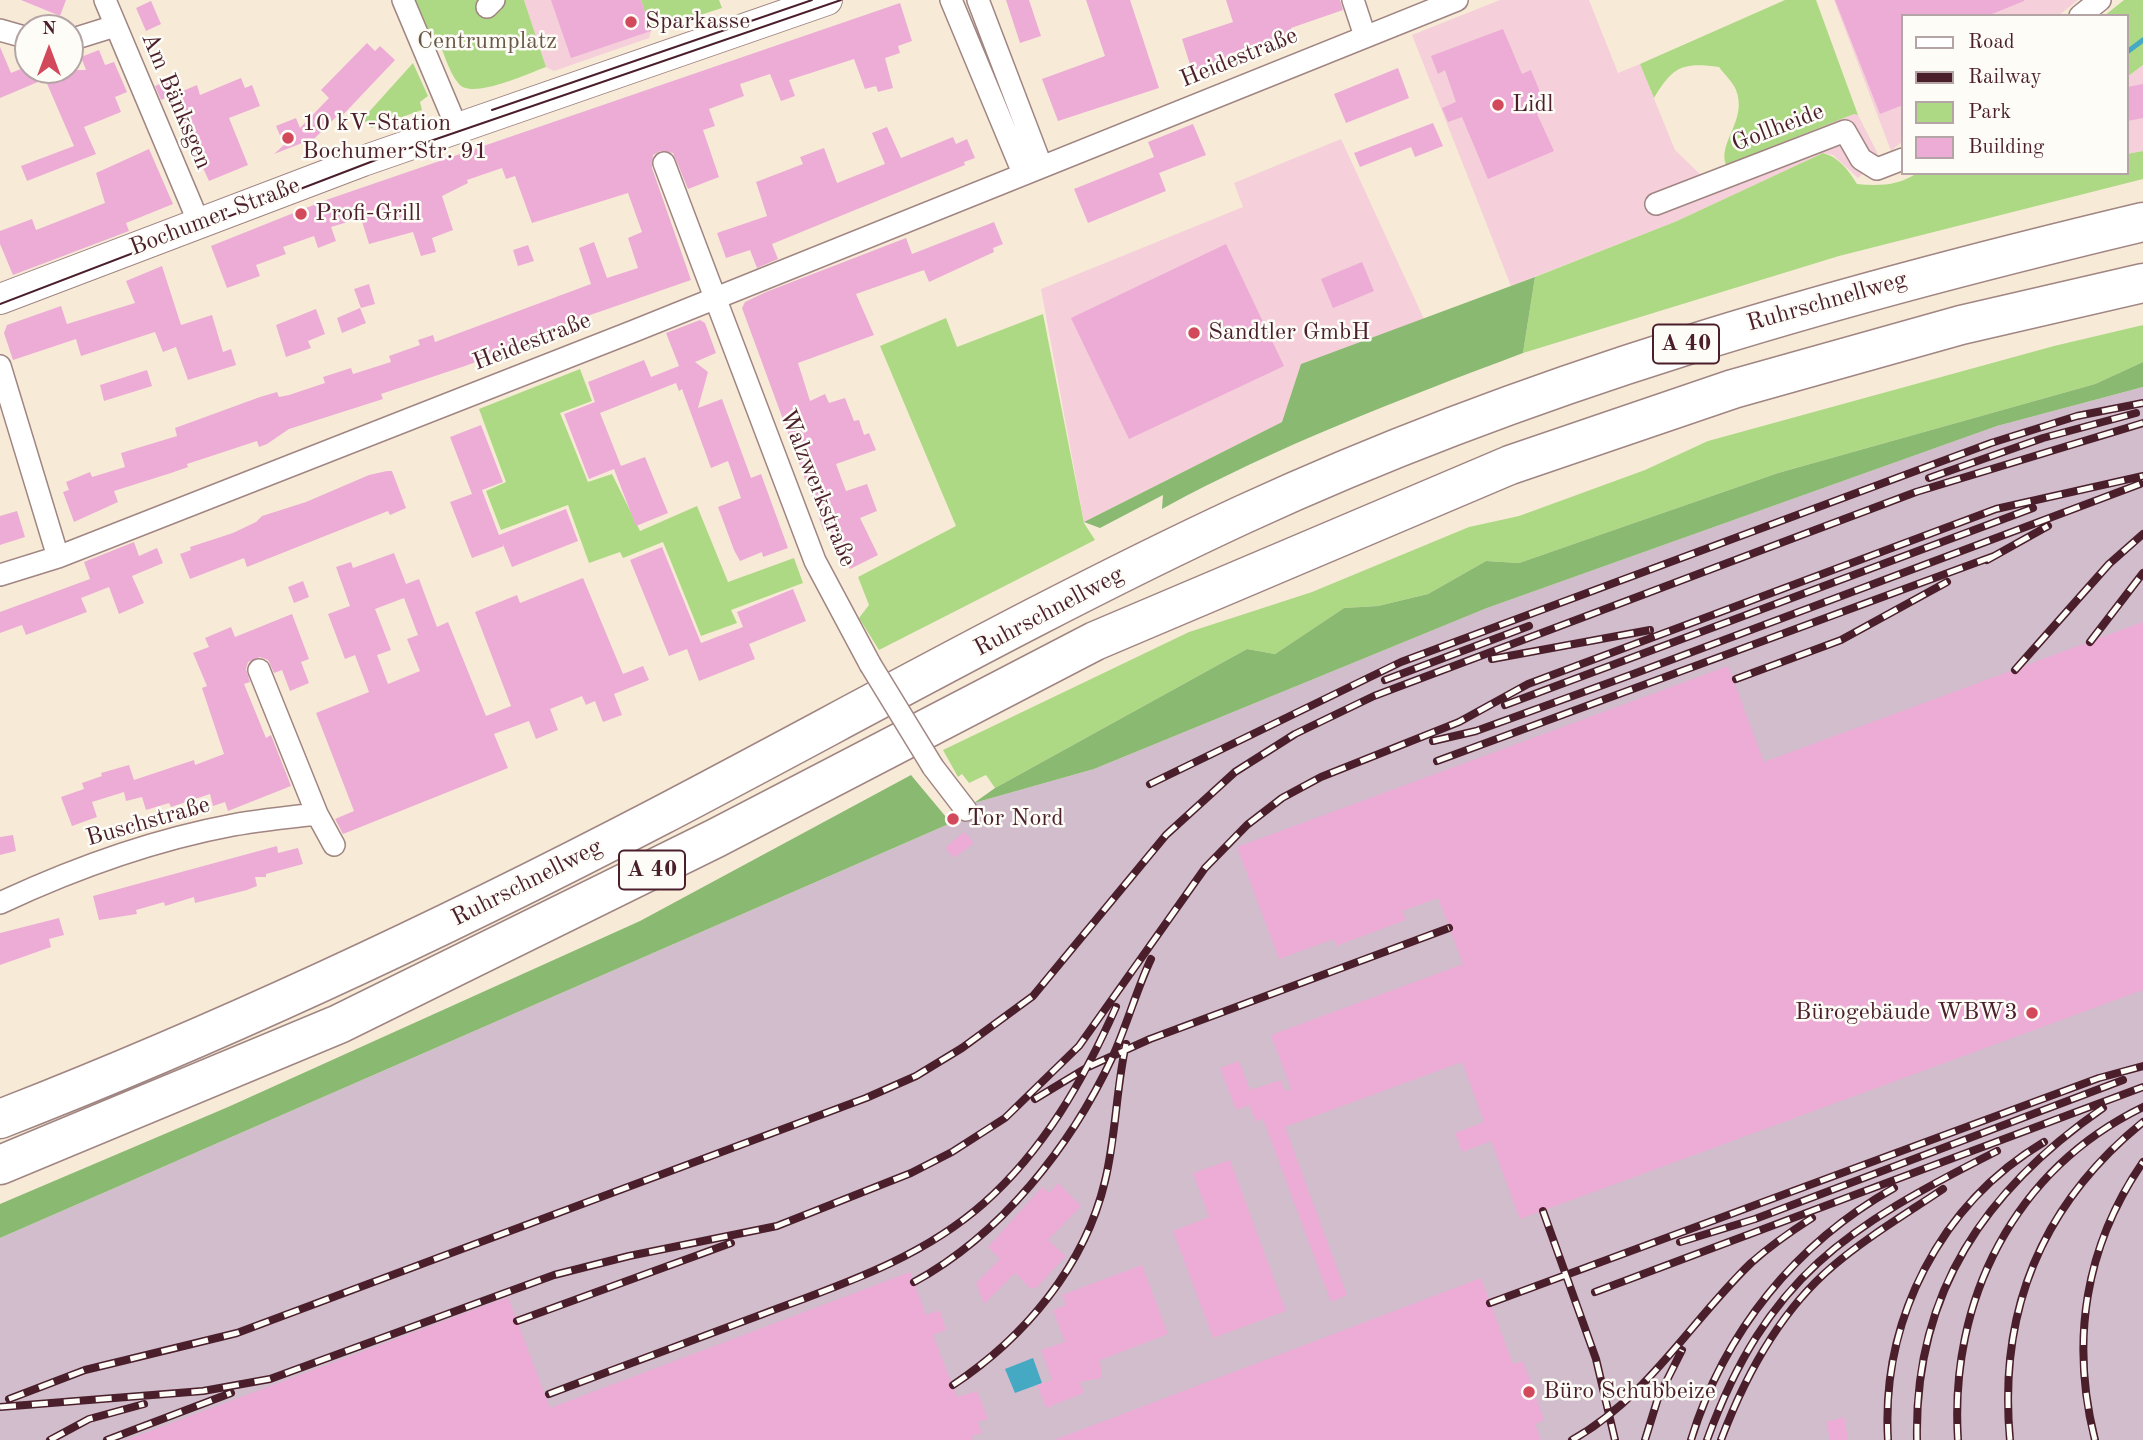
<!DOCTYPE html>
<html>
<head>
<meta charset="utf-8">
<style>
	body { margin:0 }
	#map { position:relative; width:2143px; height:1440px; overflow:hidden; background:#f7ebd8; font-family:"Old Standard TT",serif }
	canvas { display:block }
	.legend { position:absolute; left:1901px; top:14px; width:228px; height:161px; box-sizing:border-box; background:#fdfcf7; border:2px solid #b5a4a5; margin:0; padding:9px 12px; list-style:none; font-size:21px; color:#4a1f2b }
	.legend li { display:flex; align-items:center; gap:14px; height:35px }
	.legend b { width:35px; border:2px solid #b5a4a5 }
	.north { position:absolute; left:14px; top:14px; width:70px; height:70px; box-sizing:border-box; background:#fdfcf7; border:2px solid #b5a4a5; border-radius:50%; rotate:0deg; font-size:19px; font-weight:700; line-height:28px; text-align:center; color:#4a1f2b }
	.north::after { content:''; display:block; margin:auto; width:24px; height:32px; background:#d1495b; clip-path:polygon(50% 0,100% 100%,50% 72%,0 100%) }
</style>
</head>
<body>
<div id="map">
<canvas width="2143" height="1440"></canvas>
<ul class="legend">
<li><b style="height:9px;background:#fff"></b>Road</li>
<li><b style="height:9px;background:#4a1f2b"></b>Railway</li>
<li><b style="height:19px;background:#aed984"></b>Park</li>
<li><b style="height:19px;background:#ecacd6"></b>Building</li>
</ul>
<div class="north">N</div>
</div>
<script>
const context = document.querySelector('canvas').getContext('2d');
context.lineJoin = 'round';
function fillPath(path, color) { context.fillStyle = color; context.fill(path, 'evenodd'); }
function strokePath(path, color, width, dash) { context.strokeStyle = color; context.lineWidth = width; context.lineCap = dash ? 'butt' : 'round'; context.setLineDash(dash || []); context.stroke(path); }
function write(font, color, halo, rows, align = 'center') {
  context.font = font + ' "Old Standard TT",serif'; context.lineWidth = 5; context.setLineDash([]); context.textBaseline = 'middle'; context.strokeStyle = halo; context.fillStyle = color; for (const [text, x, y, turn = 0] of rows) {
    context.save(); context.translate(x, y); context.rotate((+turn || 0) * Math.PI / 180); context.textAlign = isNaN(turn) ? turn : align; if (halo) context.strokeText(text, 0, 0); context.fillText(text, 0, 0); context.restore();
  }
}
const built = new Path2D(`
	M 524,0 L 641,0 L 651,31 L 649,38 L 554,71 L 546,67 Z
	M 1500,0 L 1589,0 L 1618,73 L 1640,64 L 1675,150 L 1701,175 L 1854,114 L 1858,115 L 1880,158 L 1858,178 L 1833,155 L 1823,153 L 1677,221 L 1511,286 L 1412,35 Z
	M 1834,0 L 2078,0 L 2058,16 L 1903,16 L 1903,141 L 1891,151 Z
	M 2143,65 L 2143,151 L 2127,154 L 2127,77 Z
	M 1341,139 L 1424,319 L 1301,364 L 1282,422 L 1084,522 L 1041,289 L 1243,207 L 1234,183 Z`);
const industrial = new Path2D(`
	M 2143,387 L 2143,1440 L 0,1440 L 0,1238 L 951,823 L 974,803 L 1094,769 L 1487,608 L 1997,426 Z`);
const green = new Path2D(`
	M 413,0 L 524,0 L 546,67 C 529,73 472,100 459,84 C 448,72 443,49 436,34 L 430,37 Z
	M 641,0 L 719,0 L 722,8 L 651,31 Z
	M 1785,0 L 1816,0 L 1858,115 L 1854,114 L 1726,165 C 1717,143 1748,120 1736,90 C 1733,82 1724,74 1719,67 C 1683,62 1673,66 1654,98 L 1640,64 Z
	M 2124,0 L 2143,0 L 2143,65 L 2127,77 L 2127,16 L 2104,16 Z
	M 413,63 L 428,96 L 420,102 L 422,110 L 371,128 L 369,121 L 359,123 Z
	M 2143,151 L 2143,179 L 1839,256 L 1523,353 L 1535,277 L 1677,221 L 1823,153 C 1839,157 1848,170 1857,184 C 1878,186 1898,186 1917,173 L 2127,173 L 2127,154 Z
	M 1043,314 L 1084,523 L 1095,540 L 879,650 L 859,618 L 869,605 L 858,577 L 956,526 L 880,346 L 946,318 L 957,347 Z
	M 2143,325 L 2143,362 L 2095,384 L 1778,473 L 1519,563 L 1486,561 L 1428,594 L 1378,606 L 1344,608 L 1275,654 L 1247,649 L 995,788 L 986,775 L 969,783 L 962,774 L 958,777 L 943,750 L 1189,632 L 1312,592 L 1469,527 L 1519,516 L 1645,470 L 1708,441 L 2054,346 Z
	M 580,369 L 592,401 L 560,413 L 588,482 L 612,474 L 640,531 L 697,506 L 728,582 L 794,558 L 803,583 L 731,610 L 737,623 L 701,636 L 663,542 L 623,558 L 620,552 L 589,563 L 568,505 L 501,530 L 486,491 L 506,482 L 479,409 Z`);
const forest = new Path2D(`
	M 1535,277 L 1523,353 C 1401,399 1277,446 1162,509 L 1163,495 L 1100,528 L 1084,522 L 1282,422 L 1301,364 Z
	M 2143,362 L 2143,387 L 1997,426 L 1487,608 L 1094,769 L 974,803 L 995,788 L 1247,649 L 1275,654 L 1344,608 L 1378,606 L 1428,594 L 1486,561 L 1519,563 L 1778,473 L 2095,384 Z
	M 911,775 L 951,823 L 0,1238 L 0,1204 L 228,1107 L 640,921 Z`);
const water = new Path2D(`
	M 1033,1358 L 1042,1383 L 1015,1393 L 1005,1369 Z`);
const stream = new Path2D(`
	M 2127,52 L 2143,40`);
const building = new Path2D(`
	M 21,0 L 66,0 L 60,16 Z
	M 551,0 L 641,0 L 651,31 L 571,58 Z
	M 1006,0 L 1029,0 L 1041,36 L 1020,43 Z
	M 1086,0 L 1130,0 L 1159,88 L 1058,121 L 1042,79 L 1105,56 Z
	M 1226,0 L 1340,0 L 1343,10 L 1291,28 L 1293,33 L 1229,54 L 1231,58 L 1192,71 L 1182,39 L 1233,22 Z
	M 1835,0 L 2024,0 L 2024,1 L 1987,16 L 1903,16 L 1903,105 L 1880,114 Z
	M 151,1 L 161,24 L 146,31 L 136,8 Z
	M 900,3 L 912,41 L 898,46 L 900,53 L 885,58 L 893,88 L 878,92 L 876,86 L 865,89 L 854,59 L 789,80 L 795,96 L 781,101 L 770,74 L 740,84 L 744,96 L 709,109 L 715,126 L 703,130 L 719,177 L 688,189 L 673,153 L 660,151 L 653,155 L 652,168 L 691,280 L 547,330 L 549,335 L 465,366 L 381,394 L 383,399 L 289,429 L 267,444 L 259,447 L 257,441 L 187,464 L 188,467 L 171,473 L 114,491 L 118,502 L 74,522 L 63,492 L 69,490 L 66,482 L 90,472 L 92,477 L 125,467 L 121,453 L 177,436 L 175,428 L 260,397 L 277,392 L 279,397 L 289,395 L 325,383 L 323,377 L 351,368 L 353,374 L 391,362 L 389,356 L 420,345 L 418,340 L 433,335 L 435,342 L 591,284 L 579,248 L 594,242 L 607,278 L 638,268 L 628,238 L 642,232 L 628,193 L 532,223 L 515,176 L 506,179 L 502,168 L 467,180 L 468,183 L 442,196 L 453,230 L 432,238 L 436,252 L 421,256 L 413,232 L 369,244 L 361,218 L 331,227 L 336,241 L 318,248 L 314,236 L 283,247 L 286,254 L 256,265 L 260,276 L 227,288 L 211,246 L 326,200 Z
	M 1503,29 L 1522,74 L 1531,70 L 1547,109 L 1537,114 L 1554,151 L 1488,179 L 1462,117 L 1448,122 L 1442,108 L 1456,102 L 1445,70 L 1438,74 L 1431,56 Z
	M 367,43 L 375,51 L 380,46 L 395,60 L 340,118 L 338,115 L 315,138 L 274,154 L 284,145 L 276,126 L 296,118 L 300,128 L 329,98 L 321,90 Z
	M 0,47 L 11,73 L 28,66 L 28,70 L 86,70 L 81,57 L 99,50 L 105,65 L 114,62 L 127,92 L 115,97 L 121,112 L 84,127 L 96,154 L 27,181 L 21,166 L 74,146 L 45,79 L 0,98 Z
	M 1398,68 L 1409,98 L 1346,123 L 1334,94 Z
	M 241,78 L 245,88 L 252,85 L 260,106 L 229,118 L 248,165 L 209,181 L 170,96 L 161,100 L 155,86 L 172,79 L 178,93 L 197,85 L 200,95 Z
	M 2143,84 L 2143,118 L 2127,121 L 2127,87 Z
	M 1433,123 L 1443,146 L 1415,157 L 1411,147 L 1360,167 L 1354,153 Z
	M 1193,124 L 1206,155 L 1159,173 L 1166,191 L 1088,223 L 1074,189 L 1154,157 L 1148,142 Z
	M 887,127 L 901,158 L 953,137 L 956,144 L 967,139 L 975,158 L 964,162 L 965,165 L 772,244 L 778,259 L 757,268 L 750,250 L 726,258 L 717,233 L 767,216 L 756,182 L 803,164 L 800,157 L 824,148 L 837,183 L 885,164 L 872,133 Z
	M 149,149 L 173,204 L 126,223 L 129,231 L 13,275 L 0,244 L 0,231 L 32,219 L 36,230 L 105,203 L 96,173 Z
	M 994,222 L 1003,244 L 993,248 L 994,252 L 929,282 L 924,270 L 856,294 L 874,335 L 798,363 L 810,401 L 825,394 L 829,403 L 845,398 L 854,421 L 859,420 L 864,435 L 869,433 L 876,450 L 836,464 L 846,491 L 867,484 L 877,511 L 860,518 L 878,555 L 850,569 L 830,529 L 824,531 L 742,308 L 745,302 L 766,292 L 906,238 L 912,254 Z
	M 1226,244 L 1284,366 L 1129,439 L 1071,318 Z
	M 528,245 L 534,261 L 518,266 L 513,250 Z
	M 1362,262 L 1374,291 L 1333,308 L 1321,279 Z
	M 162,266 L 181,325 L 212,315 L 223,352 L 231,349 L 236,365 L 188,380 L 176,347 L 163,352 L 155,332 L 81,356 L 76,339 L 13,360 L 4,333 L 7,325 L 61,306 L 67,324 L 135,303 L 126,281 Z
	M 369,284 L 375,304 L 361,308 L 354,289 Z
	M 360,308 L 366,323 L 342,333 L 337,318 Z
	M 316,309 L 325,334 L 308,341 L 311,348 L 286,357 L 276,325 Z
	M 700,320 L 705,323 L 716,353 L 695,362 L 708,372 L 698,408 L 722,399 L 751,478 L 761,474 L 788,548 L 763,557 L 762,552 L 740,561 L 734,550 L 718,507 L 741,498 L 728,461 L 711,468 L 682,389 L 679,391 L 676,383 L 600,413 L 621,466 L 645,457 L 668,513 L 636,526 L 614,469 L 589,479 L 564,414 L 595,402 L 588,382 L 644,360 L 651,377 L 679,366 L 666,333 Z
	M 147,370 L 152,386 L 104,401 L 100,385 Z
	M 481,425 L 503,482 L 482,490 L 499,535 L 566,509 L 578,541 L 512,567 L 502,542 L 504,546 L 472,558 L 450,502 L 472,494 L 450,437 Z
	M 387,471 L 392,471 L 406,508 L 390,515 L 388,511 L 247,567 L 244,558 L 190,579 L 180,554 L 191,550 L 190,547 L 233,533 L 256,522 L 262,516 L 306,502 L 369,475 Z
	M 17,511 L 25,537 L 0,545 L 0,516 Z
	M 134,542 L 139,556 L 157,548 L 163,563 L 132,576 L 144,603 L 119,614 L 109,587 L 81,598 L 87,612 L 26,635 L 22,625 L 0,633 L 0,612 L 90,579 L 84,562 Z
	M 662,547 L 701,643 L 743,627 L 737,612 L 793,589 L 806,621 L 749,644 L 755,659 L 699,681 L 687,649 L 669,656 L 630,560 Z
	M 394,553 L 406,584 L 419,579 L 437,627 L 448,622 L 486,716 L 511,706 L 475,612 L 517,595 L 520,603 L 583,578 L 623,674 L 643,666 L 649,680 L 614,694 L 622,715 L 603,722 L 595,701 L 586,705 L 582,696 L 550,709 L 558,730 L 536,739 L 529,721 L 494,734 L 508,768 L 343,834 L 335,819 L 354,811 L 316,713 L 369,692 L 355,655 L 345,659 L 328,614 L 350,606 L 336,567 L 351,562 L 353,568 ZM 404,598 L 418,635 L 407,639 L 420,671 L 388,684 L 377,655 L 391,650 L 375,609 Z
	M 303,581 L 309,597 L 294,603 L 288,587 Z
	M 292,614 L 309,659 L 301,662 L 309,683 L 290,691 L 282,670 L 274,673 L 268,660 L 260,657 L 248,662 L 246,669 L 250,682 L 244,684 L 266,738 L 271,735 L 291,786 L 228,811 L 225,802 L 213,806 L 210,794 L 171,807 L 169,803 L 146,810 L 142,797 L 126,801 L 124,792 L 92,802 L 97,817 L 72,826 L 61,797 L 84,789 L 82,783 L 102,776 L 101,773 L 129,765 L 134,780 L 194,760 L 195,765 L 224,754 L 202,688 L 207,686 L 193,653 L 209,647 L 205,638 L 231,627 L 235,637 Z
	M 2143,622 L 2143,990 L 1520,1219 L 1491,1141 L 1462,1152 L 1455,1133 L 1484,1122 L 1462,1062 L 1285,1127 L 1347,1295 L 1331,1302 L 1263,1119 L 1256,1122 L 1249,1105 L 1236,1110 L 1220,1068 L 1239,1061 L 1250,1090 L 1281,1080 L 1285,1091 L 1291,1089 L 1271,1035 L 1463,964 L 1438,898 L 1402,911 L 1406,920 L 1336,946 L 1334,939 L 1279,959 L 1237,847 L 1728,666 L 1764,762 Z
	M 964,832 L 974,843 L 954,858 L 945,848 Z
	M 13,835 L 16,851 L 0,855 L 0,837 Z
	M 277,846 L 278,853 L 298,848 L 303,864 L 266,874 L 266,877 L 255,877 L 257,886 L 247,890 L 195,903 L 194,897 L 165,906 L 164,902 L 136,910 L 137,914 L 99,920 L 93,896 Z
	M 59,918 L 64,935 L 49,939 L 51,947 L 0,965 L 0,933 Z
	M 1230,1160 L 1286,1311 L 1213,1338 L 1173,1231 L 1209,1217 L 1193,1173 Z
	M 1058,1183 L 1081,1206 L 1048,1240 L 1066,1256 L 1036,1288 L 1030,1288 L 1015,1273 L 984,1304 L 976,1283 L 1000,1259 L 988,1247 L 1042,1187 L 1049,1193 Z
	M 1142,1265 L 1168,1334 L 1100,1360 L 1102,1378 L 1080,1382 L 1084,1393 L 1046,1408 L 1037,1385 L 1052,1380 L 1041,1350 L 1065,1342 L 1053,1310 L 1066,1305 L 1062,1295 Z
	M 910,1272 L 926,1315 L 940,1310 L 946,1330 L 933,1335 L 957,1397 L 977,1391 L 988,1419 L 978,1422 L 982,1433 L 972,1436 L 973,1440 L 126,1440 L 508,1297 L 550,1408 Z
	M 1481,1278 L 1513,1364 L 1523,1361 L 1544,1420 L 1535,1424 L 1541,1440 L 1054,1440 Z
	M 1844,1417 L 1848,1440 L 1830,1440 L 1826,1422 Z`);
const minor = new Path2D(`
	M 105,0 L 199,223
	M 403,0 L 457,128
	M 951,0 L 1023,173
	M 978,0 L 1041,165
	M 1353,0 L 1365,36
	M 487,7 L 494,0
	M 2080,16 L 2100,0
	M 0,30 L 28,38
	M 70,40 L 115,26
	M 664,163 L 815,561 L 870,664
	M 1656,204 L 1845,131 L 1861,159 L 1877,169 L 1903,159
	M 0,366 L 58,557
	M 0,575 L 58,557 L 634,331 L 1457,0
	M 259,670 L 317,814 L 334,845
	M 933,767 L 966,810
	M 0,903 C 73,869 153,840 233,825 C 261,820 289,817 317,814`);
const secondary = new Path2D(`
	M 0,299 L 363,161 L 827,0`);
const motorway = new Path2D(`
	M 0,1119 C 226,1031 445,928 660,816 C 853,715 1044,607 1242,515 C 1532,381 1833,296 2143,222
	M 0,1165 L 339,1024 L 716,838 L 1095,641 L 1510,465 L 1733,389 L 1961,325 L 2143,283`);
const tram = new Path2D(`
	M 492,110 L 812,0
	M 0,304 L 381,158 L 841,0`);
const rail = new Path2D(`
	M 1929,478 L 2043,438 L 2136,413
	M 1987,560 L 2048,526
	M 2090,642 L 2143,573
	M 1492,659 L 1650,630
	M 2015,670 L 2109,564 L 2143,534
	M 1736,679 L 1841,640 L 1947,582
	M 1385,680 L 1529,626
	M 1505,705 L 2033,508
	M 1433,741 L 1476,731 L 1636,673 L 2140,484
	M 1437,761 L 1994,556
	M 1150,784 L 1401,662 L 1991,443 L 2077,416 L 2143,403
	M 1035,1099 L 1088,1067 L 1150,1039 L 1449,928
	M 1543,1211 L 1596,1359 L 1615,1440
	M 1680,1242 L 1755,1219 L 2123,1080
	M 914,1282 C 1001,1235 1071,1146 1112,1058 C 1127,1025 1136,991 1151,959
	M 1595,1292 L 2143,1087
	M 1490,1303 L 2099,1078 L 2143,1066
	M 517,1321 L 731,1243
	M 953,1385 C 1024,1338 1085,1266 1105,1181 C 1116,1136 1116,1089 1126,1044
	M 549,1394 C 620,1367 691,1341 763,1314 C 840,1285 921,1259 984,1203 C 1044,1150 1084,1079 1116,1007
	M 9,1399 L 85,1370 L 237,1333 L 866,1098 L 916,1076 L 962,1048 L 1033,996 L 1166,835 L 1235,772 L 1295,734 L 1374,696 L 1916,492 L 2143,423
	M 0,1407 L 203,1391 L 270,1379 L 554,1275 L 629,1256 L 777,1226 L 911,1173 L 952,1152 L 1005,1118 L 1079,1046 L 1205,868 L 1247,825 L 1282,798 L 1321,777 L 1459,722 L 1528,684 L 1996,509 L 2143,476
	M 50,1440 L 89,1419 L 144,1404
	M 107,1440 L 231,1393
	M 1572,1440 C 1647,1398 1690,1322 1751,1263 C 1770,1246 1790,1232 1812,1218
	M 1645,1440 L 1658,1398 L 1682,1350
	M 1691,1440 C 1724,1332 1796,1243 1894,1188
	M 1707,1440 C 1767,1276 1847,1227 1997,1151
	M 1721,1440 C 1745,1376 1780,1311 1833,1266 C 1867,1237 1906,1214 1943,1189
	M 1888,1440 C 1881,1320 1940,1204 2044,1142
	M 1917,1440 C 1914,1292 1986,1189 2103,1108
	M 1958,1440 C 1949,1300 2014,1170 2143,1107
	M 2010,1440 C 1998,1311 2042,1204 2143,1122
	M 2095,1440 C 2070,1341 2085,1246 2143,1162`);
const minorBridge = new Path2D(`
	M 870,664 L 933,767`);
const markers = [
	[631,22,7,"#d1495b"],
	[1498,105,7,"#d1495b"],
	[288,138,7,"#d1495b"],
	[301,214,7,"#d1495b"],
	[1194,333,7,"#d1495b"],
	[953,819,7,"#d1495b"],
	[2032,1013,7,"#d1495b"],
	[1529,1392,7,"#d1495b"]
];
const shields = [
	[1686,344,66],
	[652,870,66]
];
const shieldNames = [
	["A 40",1686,344],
	["A 40",652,870]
];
const poiNames = [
	["Sparkasse",645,22],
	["Lidl",1512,105],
	["10 kV-Station",302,124],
	["Bochumer Str. 91",302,152],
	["Profi-Grill",315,214],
	["Sandtler GmbH",1208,333],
	["Tor Nord",967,819],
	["Bürogebäude WBW3",2018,1013,"right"],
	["Büro Schubbeize",1543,1392]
];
const parkNames = [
	["Centrumplatz",487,42]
];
const streetNames = [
	["Heidestraße",1239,58,-22],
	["Am Bänksgen",176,101,67],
	["Gollheide",1778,128,-21],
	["Bochumer Straße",215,217,-21],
	["Ruhrschnellweg",1827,302,-16],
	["Heidestraße",532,342,-21],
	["Walzwerkstraße",817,488,68],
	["Ruhrschnellweg",1049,612,-28],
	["Buschstraße",148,822,-16],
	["Ruhrschnellweg",527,883,-27]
];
fillPath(built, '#f5cfd9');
fillPath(industrial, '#d1bdcb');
fillPath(green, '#aed984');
fillPath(forest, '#8ab972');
fillPath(water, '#45a9c4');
strokePath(stream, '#45a9c4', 5);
fillPath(building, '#ecacd6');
strokePath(minor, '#a08582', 24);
strokePath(secondary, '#a08582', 32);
strokePath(motorway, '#a08582', 41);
strokePath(minor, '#fff', 21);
strokePath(secondary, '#fff', 30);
strokePath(motorway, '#fff', 38);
strokePath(tram, '#4a1f2b', 2);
strokePath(rail, '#4a1f2b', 8);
strokePath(rail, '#fdfcf7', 5, [16]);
strokePath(minorBridge, '#a08582', 24, []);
strokePath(minorBridge, '#fff', 21);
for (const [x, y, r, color] of markers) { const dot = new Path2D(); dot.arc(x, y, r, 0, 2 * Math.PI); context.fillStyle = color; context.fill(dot); strokePath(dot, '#fdfcf7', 2.5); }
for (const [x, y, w] of shields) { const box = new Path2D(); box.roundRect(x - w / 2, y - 19.5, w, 39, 5); context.fillStyle = '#fdfcf7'; context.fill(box); strokePath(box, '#4a1f2b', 2); }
write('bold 23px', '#4a1f2b', null, shieldNames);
write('24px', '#4a1f2b', '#fdfcf7', poiNames, 'left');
write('24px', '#685746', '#fdfcf7', parkNames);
write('24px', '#4a1f2b', '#fdfcf7', streetNames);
</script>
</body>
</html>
